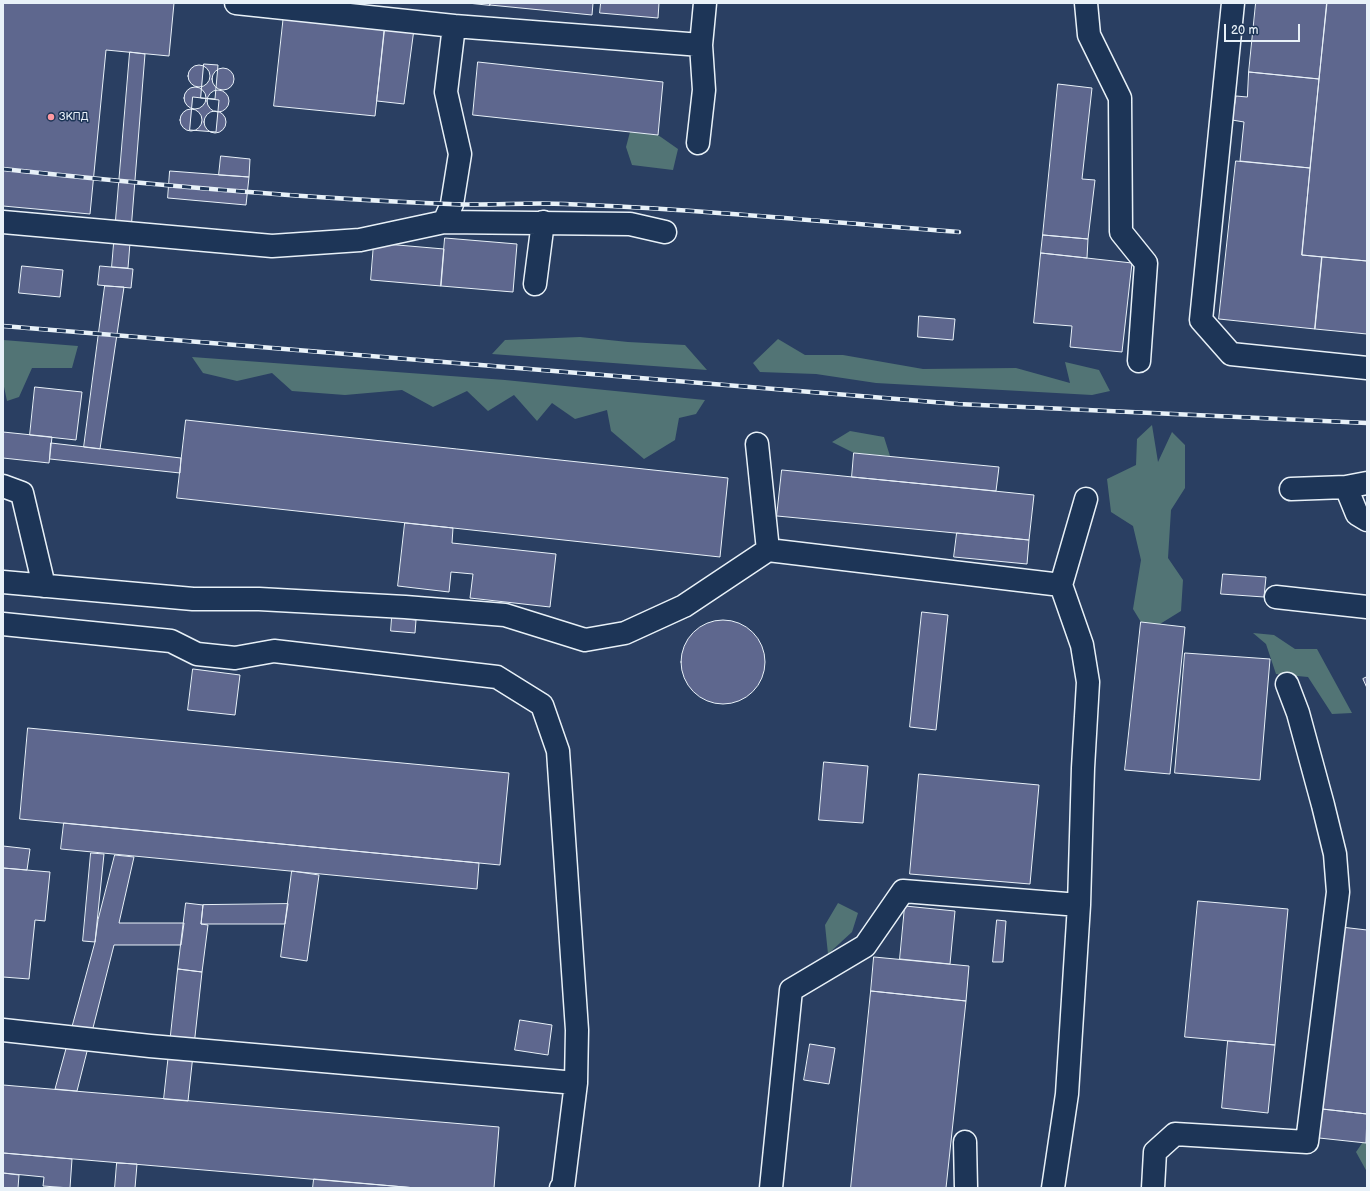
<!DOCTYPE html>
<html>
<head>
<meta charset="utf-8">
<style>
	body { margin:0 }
	#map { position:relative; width:1370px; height:1191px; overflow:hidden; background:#2a3f62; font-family:"Balsamiq Sans",sans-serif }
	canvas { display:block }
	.frame { position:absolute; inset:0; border:4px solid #e8f1f8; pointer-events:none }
	.scale { position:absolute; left:1224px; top:24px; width:76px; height:18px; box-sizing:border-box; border:2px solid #e8f1f8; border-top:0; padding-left:5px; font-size:12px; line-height:14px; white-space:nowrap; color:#e8f1f8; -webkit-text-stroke:3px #1d3557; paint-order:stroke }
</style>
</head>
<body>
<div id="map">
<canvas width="1370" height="1191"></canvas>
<div class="frame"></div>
<div class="scale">20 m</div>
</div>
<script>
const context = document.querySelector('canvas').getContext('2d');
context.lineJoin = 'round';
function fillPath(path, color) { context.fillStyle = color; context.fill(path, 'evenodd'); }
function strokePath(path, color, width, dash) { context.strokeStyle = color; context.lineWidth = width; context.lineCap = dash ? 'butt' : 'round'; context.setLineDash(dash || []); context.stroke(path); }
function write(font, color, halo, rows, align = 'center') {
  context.font = font + ' "Balsamiq Sans",sans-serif'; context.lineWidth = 3; context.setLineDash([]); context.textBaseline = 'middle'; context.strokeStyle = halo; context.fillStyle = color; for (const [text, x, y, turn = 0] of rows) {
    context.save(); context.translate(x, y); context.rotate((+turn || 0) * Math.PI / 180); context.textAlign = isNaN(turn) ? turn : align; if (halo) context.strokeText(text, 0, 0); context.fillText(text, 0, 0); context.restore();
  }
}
const green = new Path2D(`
	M 630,132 L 658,135 L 678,149 L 673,170 L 632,165 L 626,147 Z
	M 580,337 L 628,342 L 685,345 L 707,370 L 492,354 L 505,340 Z
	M 778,339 L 805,355 L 843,355 L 923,369 L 1016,368 L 1070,383 L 1065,362 L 1099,370 L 1110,391 L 1092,395 L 876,383 L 816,374 L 760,372 L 753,363 Z
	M 3,340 L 78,346 L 72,368 L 32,368 L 19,397 L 7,401 L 3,382 Z
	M 192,357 L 505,380 L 705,400 L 696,414 L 679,418 L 675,440 L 644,459 L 611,431 L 607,410 L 575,419 L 552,403 L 537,421 L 514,395 L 488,411 L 467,391 L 433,407 L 402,390 L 345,395 L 292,391 L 272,373 L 237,381 L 203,373 Z
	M 1152,425 L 1158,462 L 1172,432 L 1185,445 L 1185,488 L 1171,510 L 1168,558 L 1183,580 L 1181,611 L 1147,632 L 1133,609 L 1141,560 L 1133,526 L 1111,512 L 1107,479 L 1136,465 L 1137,439 Z
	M 850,431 L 884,437 L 890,456 L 854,453 L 832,442 Z
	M 1253,633 L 1274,635 L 1295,649 L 1317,649 L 1352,713 L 1332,714 L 1308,677 L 1276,674 L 1266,644 Z
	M 838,903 L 858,913 L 852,932 L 828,954 L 825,925 Z
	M 1367,1136 L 1367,1172 L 1356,1152 Z`);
const building = new Path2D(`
	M 3,3 L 174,3 L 169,56 L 106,50 L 90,214 L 3,206 Z
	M 468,3 L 490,3 L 490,5 Z
	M 490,3 L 593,3 L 592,15 L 490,5 Z
	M 601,3 L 659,3 L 658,18 L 600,13 Z
	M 1256,3 L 1327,3 L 1319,79 L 1249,72 Z
	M 1327,3 L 1367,3 L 1367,261 L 1302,255 Z
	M 284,14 L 385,25 L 375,116 L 274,106 Z
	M 385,25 L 414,29 L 404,104 L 377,101 Z
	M 130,52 L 145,54 L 128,268 L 112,267 Z
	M 478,62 L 663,82 L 658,135 L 473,115 Z
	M 204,64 L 218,65 L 215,99 L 201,98 Z
	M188 76a11 11 0 1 1 22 0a11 11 0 1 1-22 0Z
	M212 79a11 11 0 1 1 22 0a11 11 0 1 1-22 0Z
	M 1249,72 L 1319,79 L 1310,168 L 1240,161 L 1244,122 L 1232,120 L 1236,96 L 1247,97 Z
	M 1058,84 L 1092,88 L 1082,179 L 1095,180 L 1088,239 L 1043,235 Z
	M184 98a11 11 0 1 1 22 0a11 11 0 1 1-22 0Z
	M207 101a11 11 0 1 1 22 0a11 11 0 1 1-22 0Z
	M 193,97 L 219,100 L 216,132 L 190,130 Z
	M180 120a11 11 0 1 1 22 0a11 11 0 1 1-22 0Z
	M204 122a11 11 0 1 1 22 0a11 11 0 1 1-22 0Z
	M 221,156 L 250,159 L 249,177 L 219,175 Z
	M 1236,161 L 1310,168 L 1302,255 L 1322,257 L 1315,329 L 1219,319 Z
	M 170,171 L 249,177 L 246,205 L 168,198 Z
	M 1043,235 L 1088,239 L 1087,258 L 1041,253 Z
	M 445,238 L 517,244 L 513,292 L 441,286 Z
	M 374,243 L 444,249 L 441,286 L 371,280 Z
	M 1041,253 L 1132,263 L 1122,352 L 1070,347 L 1072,326 L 1034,323 Z
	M 1322,257 L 1367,261 L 1367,334 L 1315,329 Z
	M 22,266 L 63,270 L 60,297 L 19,293 Z
	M 100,266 L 133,269 L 131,288 L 98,285 Z
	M 105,286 L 124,287 L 100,449 L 84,447 Z
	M 919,316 L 955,319 L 953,340 L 918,337 Z
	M 35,387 L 82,392 L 76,440 L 30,435 Z
	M 186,420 L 728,478 L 720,557 L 177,498 Z
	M 3,432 L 52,437 L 49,463 L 3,458 Z
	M 51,443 L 181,458 L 180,473 L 50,459 Z
	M 854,453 L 999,467 L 996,491 L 852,477 Z
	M 782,470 L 1034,495 L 1029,540 L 777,516 Z
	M 405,523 L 453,528 L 452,543 L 556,554 L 550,607 L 470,598 L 473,574 L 451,572 L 449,592 L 398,586 Z
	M 957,533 L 1029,540 L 1027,564 L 954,557 Z
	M 1223,574 L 1266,577 L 1264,597 L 1221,594 Z
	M 922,612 L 948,615 L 936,730 L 910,727 Z
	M 392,617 L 416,620 L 415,633 L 391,631 Z
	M681 662a42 42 0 1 1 84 0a42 42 0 1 1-84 0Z
	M 1141,622 L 1185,627 L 1170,774 L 1125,770 Z
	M 1185,653 L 1270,659 L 1260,780 L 1175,773 Z
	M 193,669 L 240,675 L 235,715 L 188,710 Z
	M 1367,677 L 1367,688 L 1363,679 Z
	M 28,728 L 509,773 L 500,865 L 20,819 Z
	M 824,762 L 868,766 L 863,823 L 819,820 Z
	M 919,774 L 1039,785 L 1030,884 L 910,874 Z
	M 64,823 L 479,863 L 477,889 L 61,849 Z
	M 3,846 L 30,849 L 27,870 L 3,868 Z
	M 91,853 L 104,854 L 95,942 L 83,941 Z
	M 115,855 L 134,857 L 119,923 L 184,923 L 181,945 L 114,945 L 77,1091 L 55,1089 L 95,942 L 98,920 Z
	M 3,868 L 50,872 L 45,921 L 35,920 L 29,979 L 3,977 Z
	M 292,871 L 319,875 L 307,961 L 281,957 Z
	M 1198,901 L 1288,909 L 1275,1045 L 1185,1037 Z
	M 186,903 L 203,905 L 201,924 L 208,925 L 202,972 L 178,969 Z
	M 288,904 L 285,924 L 201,924 L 203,905 Z
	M 905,906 L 955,911 L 950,964 L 900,959 Z
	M 997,920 L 1006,921 L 1003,962 L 993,962 Z
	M 1341,927 L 1367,930 L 1367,1114 L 1322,1109 Z
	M 874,957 L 969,966 L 966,1001 L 871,991 Z
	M 178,969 L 202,972 L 188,1101 L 164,1099 Z
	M 871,991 L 966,1001 L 946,1188 L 851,1188 Z
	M 520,1020 L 552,1025 L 548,1055 L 515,1050 Z
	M 1228,1041 L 1275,1045 L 1268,1113 L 1222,1108 Z
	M 810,1044 L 835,1048 L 829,1084 L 804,1080 Z
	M 3,1085 L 499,1127 L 494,1188 L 416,1188 L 3,1153 Z
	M 1322,1109 L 1367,1114 L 1366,1143 L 1319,1138 Z
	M 3,1153 L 72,1159 L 70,1188 L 43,1186 L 44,1177 L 3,1173 Z
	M 117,1163 L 137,1164 L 135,1188 L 115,1188 Z
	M 3,1173 L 19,1175 L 18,1188 L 3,1188 Z
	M 314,1179 L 416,1188 L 313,1188 Z`);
const minor = new Path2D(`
	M 236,3 L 454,26 L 701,45 L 705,3
	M 1086,3 L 1089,35 L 1120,98 L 1121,232 L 1146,263 L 1139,361
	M 1233,3 L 1201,320 L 1231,354 L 1367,368
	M 698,143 L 704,90 L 701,45
	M 3,222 L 272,246 L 360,240 L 444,222 L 630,224 L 665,232
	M 444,222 L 452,204 L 460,154 L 446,92 L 454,26
	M 535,284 L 543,222
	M 757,444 L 768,550
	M 3,486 L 22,493 L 44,586
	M 1346,487 L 1357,514 L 1367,520
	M 1291,489 L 1346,487 L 1367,483
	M 3,582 L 193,599 L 259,599 L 405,607 L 505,615 L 585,640 L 625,633 L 684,606 L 768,550 L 1061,585
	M 1276,597 L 1367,607
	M 3,624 L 171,641 L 197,654 L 235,658 L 274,651 L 497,677 L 542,705 L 558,751 L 577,1030 L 576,1083 L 563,1187 L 561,1188
	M 3,1030 L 150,1046 L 576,1083
	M 965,1142 L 966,1188
	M 771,1188 L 791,990 L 865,946 L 903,891 L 1079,905
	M 1053,1188 L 1067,1094 L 1079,905 L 1083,768 L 1088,682 L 1082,645 L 1061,585 L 1086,499
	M 1153,1188 L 1155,1152 L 1175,1134 L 1307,1142 L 1338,892 L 1335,854 L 1323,805 L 1298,713 L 1287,684`);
const rail = new Path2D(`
	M 3,169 C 151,185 300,198 449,204 C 488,206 526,202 565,204 C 696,209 828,222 959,232
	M 3,326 L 958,404 L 1367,423`);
const markers = [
	[51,117,4,"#ff9aa2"]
];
const poiNames = [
	["ЗКПД",59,117]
];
fillPath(green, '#527475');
fillPath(building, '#5e678e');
strokePath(building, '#e8f1f8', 1);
strokePath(minor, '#e8f1f8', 25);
strokePath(minor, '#1d3557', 22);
strokePath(rail, '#e8f1f8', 4.5);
strokePath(rail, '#1d3557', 3, [9]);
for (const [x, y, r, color] of markers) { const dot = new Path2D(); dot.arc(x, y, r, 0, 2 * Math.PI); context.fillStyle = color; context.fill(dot); strokePath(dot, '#1d3557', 1.5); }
write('11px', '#e8f1f8', '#1d3557', poiNames, 'left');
</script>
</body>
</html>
